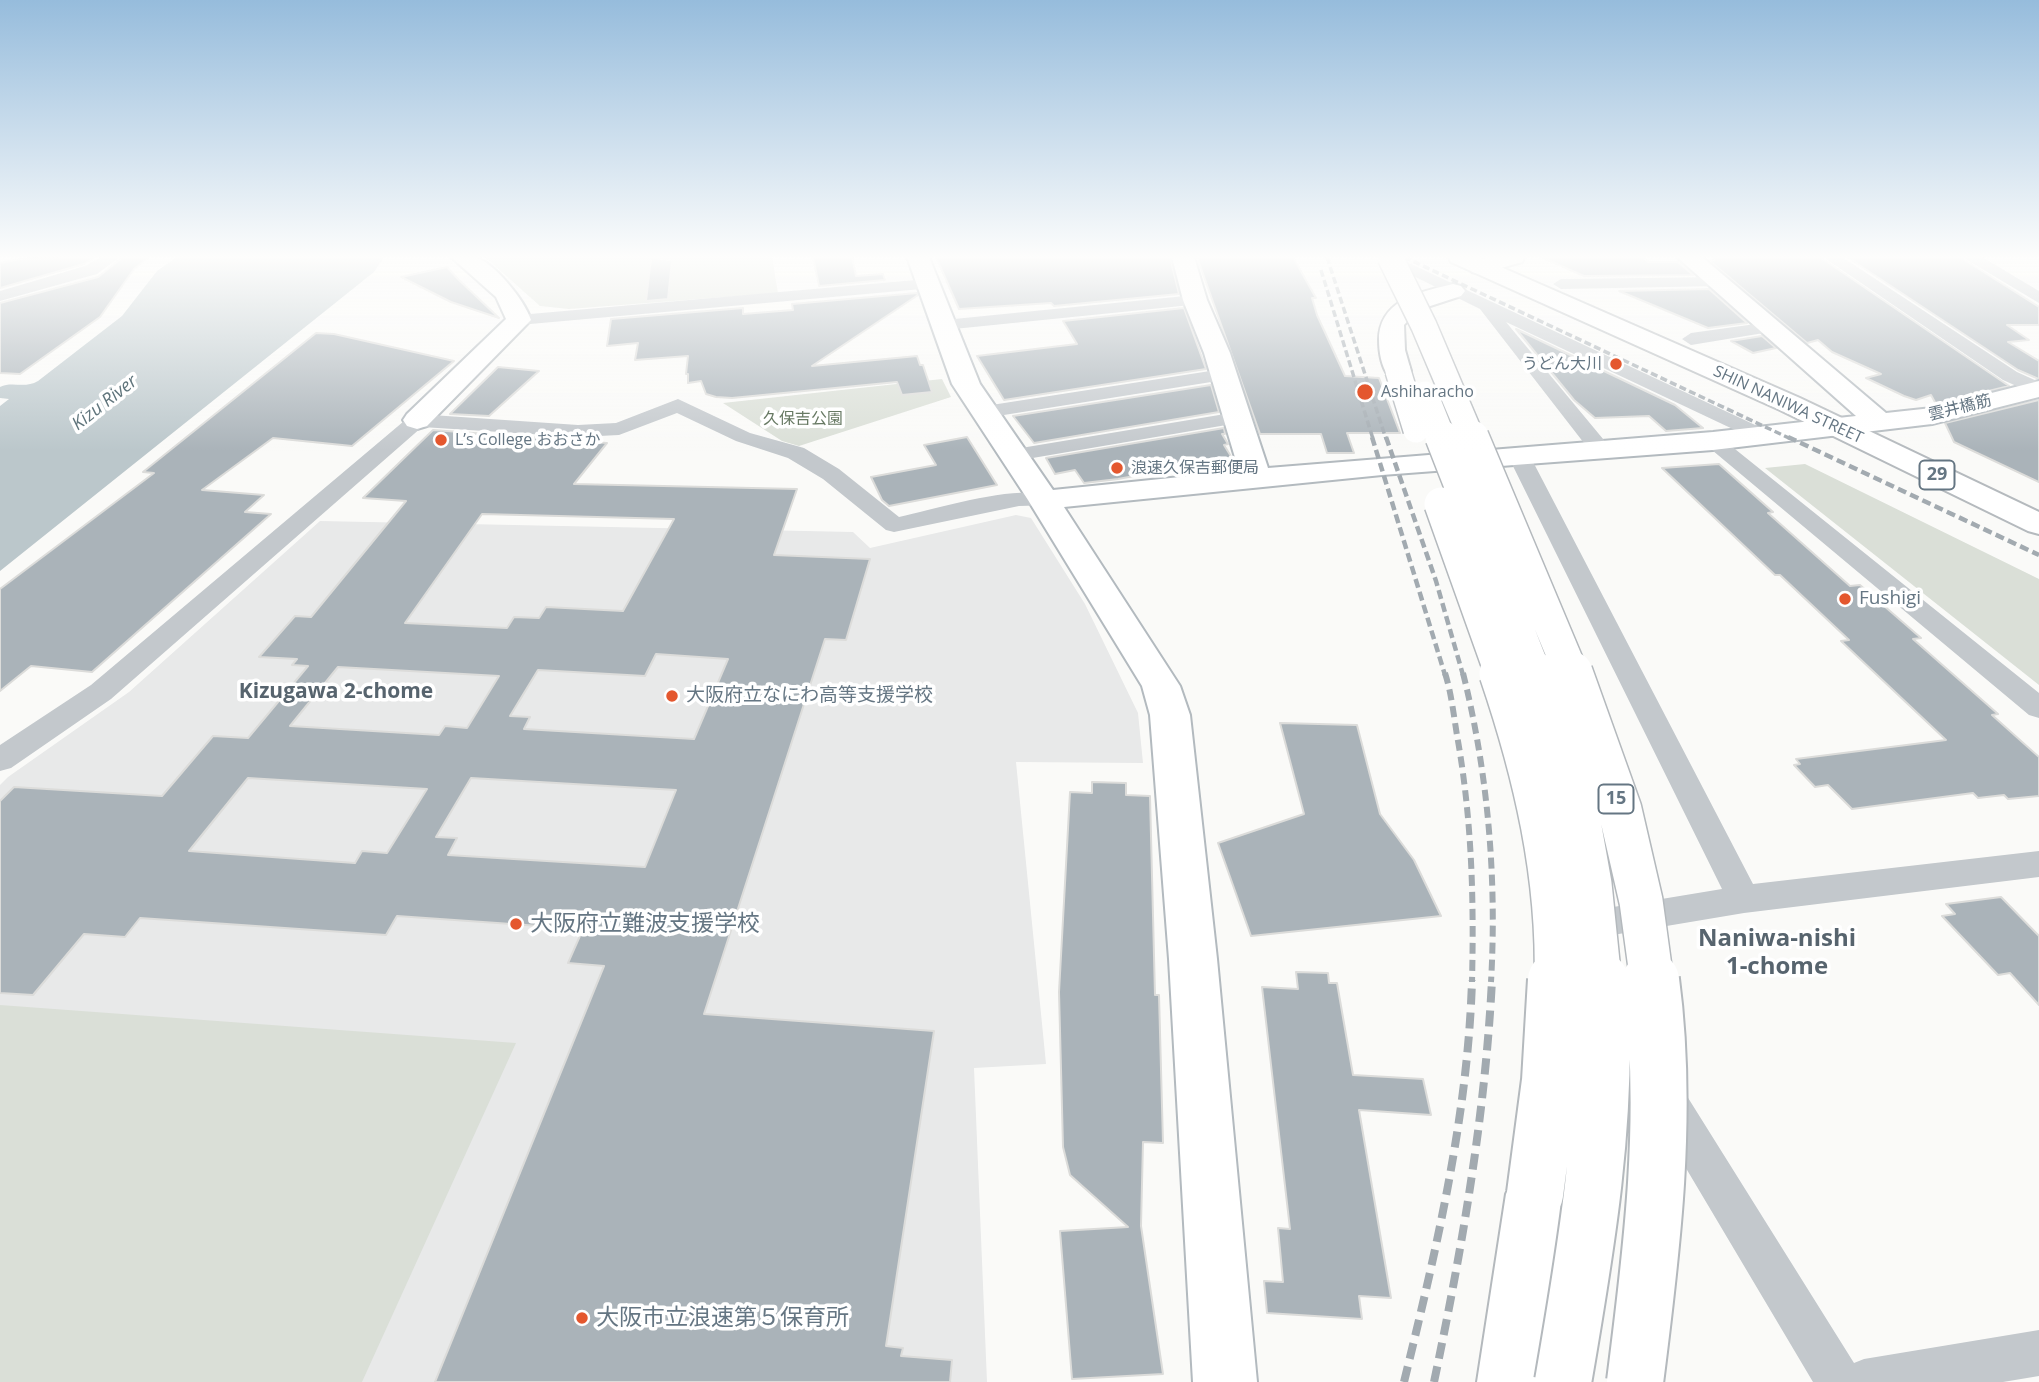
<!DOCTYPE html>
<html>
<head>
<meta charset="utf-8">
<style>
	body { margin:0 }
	canvas { display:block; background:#fafaf8 }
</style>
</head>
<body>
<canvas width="2039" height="1382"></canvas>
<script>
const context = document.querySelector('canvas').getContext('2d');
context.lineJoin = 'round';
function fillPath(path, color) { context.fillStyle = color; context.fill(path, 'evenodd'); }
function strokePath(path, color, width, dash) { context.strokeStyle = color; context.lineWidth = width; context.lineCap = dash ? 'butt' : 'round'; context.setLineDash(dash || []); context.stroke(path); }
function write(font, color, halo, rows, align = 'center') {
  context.font = font + ' "Open Sans","Noto Sans JP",sans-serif'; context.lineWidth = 7; context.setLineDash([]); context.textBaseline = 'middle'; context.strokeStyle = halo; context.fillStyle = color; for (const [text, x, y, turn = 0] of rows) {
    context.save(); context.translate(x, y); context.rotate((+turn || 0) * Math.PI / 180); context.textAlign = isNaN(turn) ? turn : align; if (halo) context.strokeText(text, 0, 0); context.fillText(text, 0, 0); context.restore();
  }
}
const built = new Path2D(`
	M 1016,515 L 1031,518 L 1085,604 L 1138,713 L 1143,763 L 1016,762 L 1046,1064 L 974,1068 L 987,1382 L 0,1382 L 0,785 L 8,777 L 129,692 L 320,521 L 853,532 L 870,548 Z`);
const green = new Path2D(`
	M 485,257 L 772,257 L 778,293 L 569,309 L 540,306 Z
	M 942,379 L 951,397 L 799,446 L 782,441 L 723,403 Z
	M 1805,464 L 2039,579 L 2039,685 L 1765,468 Z
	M 0,1005 L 516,1043 L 362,1382 L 0,1382 Z`);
const water = new Path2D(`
	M 177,257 L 384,257 L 374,272 L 0,571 L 0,406 L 9,399 L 0,398 L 0,387 C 12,381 25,389 38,381 L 122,316 L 157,271 Z`);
const building = new Path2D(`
	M 813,257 L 852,257 L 856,276 L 883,274 L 885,280 L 819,286 Z
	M 936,257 L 1170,257 L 1179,294 L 1054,306 L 1051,303 L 959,309 Z
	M 1197,257 L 1293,257 L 1316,298 L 1312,298 L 1317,315 L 1345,376 L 1379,378 L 1400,433 L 1347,433 L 1354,453 L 1327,453 L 1321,434 L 1260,434 Z
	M 1717,257 L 1820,257 L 2009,386 L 1936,404 L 1931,395 L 1916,400 L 1904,396 L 1866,378 L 1881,374 L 1832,352 L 1818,340 L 1807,343 L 1711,262 Z
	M 1847,257 L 1960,257 L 2039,307 L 2039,325 L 2007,325 L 2029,340 L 2008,342 L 2039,361 L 2039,379 L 2018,370 Z
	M 94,258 L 84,264 L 0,288 L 0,263 L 19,259 Z
	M 122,258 L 148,258 L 134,269 L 100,317 L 20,374 L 0,373 L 0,303 L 98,277 Z
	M 651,258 L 672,260 L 668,299 L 646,301 Z
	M 1543,258 L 1644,258 L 1648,262 L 1678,262 L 1693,275 L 1584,276 Z
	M 447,267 L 458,279 L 499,318 L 451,302 L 401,277 Z
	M 1709,289 L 1747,323 L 1708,328 L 1619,291 Z
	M 917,293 L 918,295 L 812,366 L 917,356 L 920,365 L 923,365 L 932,392 L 902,395 L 897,382 L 732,398 L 716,397 L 706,394 L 701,381 L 688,383 L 688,374 L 686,374 L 688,356 L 635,360 L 638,343 L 607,346 L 611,319 L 743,308 L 743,314 L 793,310 L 792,304 Z
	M 1184,308 L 1206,369 L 1004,400 L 977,356 L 1077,344 L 1063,321 Z
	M 1516,329 L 1675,405 L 1703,428 L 1666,431 L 1649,416 L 1595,418 L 1574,400 Z
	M 316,333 L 334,334 L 454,361 L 352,446 L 273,438 L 202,490 L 264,495 L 245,512 L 271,514 L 92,672 L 31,666 L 0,691 L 0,589 L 154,473 L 143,472 Z
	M 1762,336 L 1776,348 L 1753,353 L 1731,341 Z
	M 498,367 L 539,371 L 489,416 L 450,414 Z
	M 1211,385 L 1219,412 L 1034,443 L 1013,416 Z
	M 2039,400 L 2039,482 L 1954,442 L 1945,423 Z
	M 1224,428 L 1225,434 L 1222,434 L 1228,444 L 1224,445 L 1232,458 L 1118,479 L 1084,483 L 1075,470 L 1055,474 L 1046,458 Z
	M 433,430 L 607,443 L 574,484 L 797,489 L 774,555 L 870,559 L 846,640 L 825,639 L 704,1014 L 934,1031 L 886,1346 L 903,1348 L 901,1356 L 952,1360 L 950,1382 L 435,1382 L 604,966 L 568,963 L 583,929 L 397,916 L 386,935 L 140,918 L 125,937 L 84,934 L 33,995 L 0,993 L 0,801 L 14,787 L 162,796 L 213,736 L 248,738 L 308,666 L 292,665 L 297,659 L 259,657 L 295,616 L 311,617 L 406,501 L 363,498 ZM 482,514 L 674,519 L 623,611 L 546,607 L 539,618 L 514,617 L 507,628 L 405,623 ZM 656,654 L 728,659 L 694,739 L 524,729 L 530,717 L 510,716 L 538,670 L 645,676 ZM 338,667 L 499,676 L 467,728 L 445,726 L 439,735 L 290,726 ZM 248,778 L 427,789 L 387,853 L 362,851 L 355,863 L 189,851 ZM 471,778 L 676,790 L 645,867 L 448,855 L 457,838 L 436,837 Z
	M 967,437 L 997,485 L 889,506 L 882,500 L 871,477 L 936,465 L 924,445 Z
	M 1719,464 L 1773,512 L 1768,513 L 1850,586 L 1860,585 L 1921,638 L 1913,639 L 1998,714 L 1992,715 L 2039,757 L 2039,796 L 2008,799 L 2004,795 L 1978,798 L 1973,793 L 1852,809 L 1828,785 L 1815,787 L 1794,765 L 1800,764 L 1796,759 L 1946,740 L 1841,641 L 1849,640 L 1780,575 L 1775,575 L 1662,468 Z
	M 1280,723 L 1357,725 L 1380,814 L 1414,860 L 1441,916 L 1251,936 L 1218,843 L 1304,814 Z
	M 1092,782 L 1126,783 L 1126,795 L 1150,796 L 1155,995 L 1159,995 L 1163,1143 L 1143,1142 L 1141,1226 L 1163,1374 L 1072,1379 L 1060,1231 L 1128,1227 L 1070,1175 L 1063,1147 L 1059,992 L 1070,792 L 1092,793 Z
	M 2001,897 L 2039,936 L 2039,1005 L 2010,973 L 1998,975 L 1942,916 L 1955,914 L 1946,904 Z
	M 1296,972 L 1328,973 L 1329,983 L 1337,983 L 1353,1075 L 1423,1079 L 1431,1115 L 1359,1110 L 1391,1298 L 1359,1296 L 1362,1319 L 1267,1313 L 1264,1281 L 1283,1282 L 1278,1228 L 1290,1229 L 1262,987 L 1298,989 Z`);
const street = new Path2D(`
	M 101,257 L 120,257 L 97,274 L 0,301 L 0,291 L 85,266 Z
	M 1375,257 L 1396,257 L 1768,431 L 1772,435 L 1768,439 L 1754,439 L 1506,322 L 1613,451 L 1610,456 L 1594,456 L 1480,309 Z
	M 1823,257 L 1842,257 L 2017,372 L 2039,382 L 2039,396 L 2003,380 Z
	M 1962,257 L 1982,257 L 2039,291 L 2039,303 Z
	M 1717,277 L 1725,282 L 1723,286 L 1561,289 L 1553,284 L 1561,279 Z
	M 927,279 L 933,280 L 935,284 L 933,288 L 519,325 L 510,320 L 519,315 Z
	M 1195,295 L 1201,296 L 1204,300 L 1201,304 L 944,330 L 935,325 L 944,320 Z
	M 1770,322 L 1776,323 L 1779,327 L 1776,331 L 1691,345 L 1682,339 L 1691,333 Z
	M 1223,369 L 1233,375 L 1230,379 L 985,418 L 978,416 L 975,412 L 978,408 L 985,406 Z
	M 678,399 L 750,433 L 804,448 L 839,469 L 899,517 C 940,508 1012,485 1052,495 L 1055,500 L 1052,505 L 1019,506 L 894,532 L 886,530 L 823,479 L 788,458 L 736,441 L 677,413 L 619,435 L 578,437 L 422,427 L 111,699 L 11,768 L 0,771 L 0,745 L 91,685 L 410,416 L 417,414 L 578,425 L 616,423 Z
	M 1237,412 L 1244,414 L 1247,418 L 1244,422 L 1015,461 L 1007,460 L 1004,455 L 1007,450 L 1015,449 Z
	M 1713,435 L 1720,437 L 2039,693 L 2039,718 L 2029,715 L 1706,445 L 1702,441 L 1706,437 Z
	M 1519,450 L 1527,451 L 1530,456 L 1753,884 L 2039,851 L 2039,877 L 1744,913 L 1577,941 L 1565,937 L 1560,927 L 1565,917 L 1577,913 L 1722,889 L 1508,456 L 1511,451 Z
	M 1666,1079 L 1680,1085 L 1854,1363 L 1864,1359 L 2039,1330 L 2039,1376 L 2003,1382 L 1813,1382 L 1652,1111 L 1646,1098 L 1652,1085 Z`);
const secondary = new Path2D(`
	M 451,257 C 458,257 466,256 473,257 C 493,260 525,301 531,320 L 427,426 L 417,429 L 407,426 L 403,420 L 407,414 L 506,319 L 496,297 Z
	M 907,257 L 929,257 L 980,384 L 1053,490 L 1239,471 L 1204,353 L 1183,300 L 1172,257 L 1194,257 L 1207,300 L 1230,353 L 1268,468 L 1713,432 L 1856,416 L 1677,257 L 1702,257 L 1886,413 L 1932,408 L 2039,381 L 2039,397 L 1932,424 L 1713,450 L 1382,475 L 1064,507 L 1180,686 L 1190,715 L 1217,959 L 1257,1382 L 1193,1382 L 1169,959 L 1150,715 L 1142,686 L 1028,500 L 952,384 Z
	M 1490,257 L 1525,257 L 1522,262 L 1480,274 L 1472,272 L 1469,267 L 1472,262 Z`);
const primary = new Path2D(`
	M 1448,257 L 1478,257 L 1800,398 L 2039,512 L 2039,534 L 2028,531 L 1780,410 L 1451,262 Z`);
const highway = new Path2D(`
	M 1453,284 L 1461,286 L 1465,291 L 1461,296 L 1418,310 L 1404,325 L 1405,350 L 1411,371 L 1407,377 L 1398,379 L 1389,377 C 1381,366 1379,352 1379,339 C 1380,299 1421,292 1453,284 Z
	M 1535,1165 L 1555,1174 L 1564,1194 L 1541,1382 L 1477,1382 L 1506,1194 L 1515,1174 Z`);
const railFar3 = new Path2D(`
	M 1327,257 L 1386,439
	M 1404,257 L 1791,439
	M 1321,270 L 1373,439`);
const railFar2 = new Path2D(`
	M 1372,437 L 1445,675
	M 1386,437 L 1436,581 L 1463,675
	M 1788,437 L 2039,555`);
const railFar1 = new Path2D(`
	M 1445,673 C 1452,695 1454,719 1458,741 C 1472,822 1474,901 1472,982
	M 1463,673 C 1488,773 1497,879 1491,982`);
const rail = new Path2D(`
	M 1404,1382 C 1436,1251 1468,1116 1472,980
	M 1434,1382 C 1462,1249 1485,1116 1492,980`);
const highwayBridgeFar3 = new Path2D(`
	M 1390,257 L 1424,326 L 1472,439
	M 1398,371 L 1416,430
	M 1425,394 L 1443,439`);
const highwayBridgeFar2 = new Path2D(`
	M 1442,437 L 1535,675
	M 1472,437 L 1572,675
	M 1441,504 L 1502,675`);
const highwayBridgeFar1 = new Path2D(`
	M 1501,673 C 1535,773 1559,876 1556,982
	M 1534,673 L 1576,805 L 1590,884 L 1600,982
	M 1571,673 L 1620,810 L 1641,901 L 1652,982`);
const highwayBridge = new Path2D(`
	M 1535,1194 L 1550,1081 L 1556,980
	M 1563,1382 C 1586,1249 1609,1116 1600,980
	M 1635,1382 C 1652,1250 1669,1113 1651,980`);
const markers = [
	[1616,364,7,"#e4572e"],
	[1365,392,9,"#e4572e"],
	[441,440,7,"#e4572e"],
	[1117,468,7,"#e4572e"],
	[1845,599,7,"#e4572e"],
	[672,696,7,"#e4572e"],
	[516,924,7,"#e4572e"],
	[582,1318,7,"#e4572e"]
];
const farPoinames = [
	["うどん大川",1602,364,"right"],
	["Ashiharacho",1381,392],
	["L’s College おおさか",455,440],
	["浪速久保吉郵便局",1131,468]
];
const farStreetnames = [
	["SHIN NANIWA STREET",1788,405,25],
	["雲井橋筋",1960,408,-14]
];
const farParknames = [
	["久保吉公園",803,419]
];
const farWaternames = [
	["Kizu River",105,403,-38]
];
const shields = [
	[1937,475,35],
	[1616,799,35]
];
const shieldNames = [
	["29",1937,475],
	["15",1616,799]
];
const poiNames = [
	["Fushigi",1859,599],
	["大阪府立なにわ高等支援学校",686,696]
];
const neighbourhoodNames = [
	["Kizugawa 2-chome",336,692]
];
const nearPoinames = [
	["大阪府立難波支援学校",530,924],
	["大阪市立浪速第５保育所",596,1318]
];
const nearNeighbourhoodnames = [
	["Naniwa-nishi",1777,939],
	["1-chome",1777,967]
];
fillPath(built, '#e8e9e9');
fillPath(green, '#dadfd7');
fillPath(water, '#bbc7cb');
fillPath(building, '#aab3b9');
strokePath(building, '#dcdcda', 2);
strokePath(secondary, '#b3babf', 4);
strokePath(primary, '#b5babe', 4);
strokePath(highway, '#b4b9bd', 4);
fillPath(street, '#c3c8cc');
fillPath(secondary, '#fff');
fillPath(primary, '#fff');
fillPath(highway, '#fff');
strokePath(railFar3, '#a2aab0', 3.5, [7, 3.5]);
strokePath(railFar2, '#a2aab0', 4.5, [9, 4.5]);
strokePath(railFar1, '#a2aab0', 6, [11, 6]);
strokePath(rail, '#a2aab0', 8, [16, 8]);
strokePath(highwayBridgeFar3, '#b4b9bd', 28, []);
strokePath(highwayBridgeFar2, '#b4b9bd', 36, []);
strokePath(highwayBridgeFar1, '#b4b9bd', 46, []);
strokePath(highwayBridge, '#b4b9bd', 60, []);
strokePath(highwayBridgeFar3, '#fff', 25);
strokePath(highwayBridgeFar2, '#fff', 33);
strokePath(highwayBridgeFar1, '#fff', 43);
strokePath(highwayBridge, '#fff', 56);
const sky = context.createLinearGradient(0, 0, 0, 451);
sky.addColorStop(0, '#96bcdc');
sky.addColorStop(0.57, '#fdfdfc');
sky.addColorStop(1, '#fdfdfc00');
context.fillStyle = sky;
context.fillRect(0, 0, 2039, 451);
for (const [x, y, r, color] of markers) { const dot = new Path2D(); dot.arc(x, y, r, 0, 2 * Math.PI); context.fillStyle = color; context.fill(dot); strokePath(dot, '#fff', 2.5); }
write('16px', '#657683', '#fff', farPoinames, 'left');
write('16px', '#657683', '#fff', farStreetnames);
write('16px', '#687a64', '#fff', farParknames);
write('italic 18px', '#60757c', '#fff', farWaternames);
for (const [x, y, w] of shields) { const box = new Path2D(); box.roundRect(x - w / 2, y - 14.5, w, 29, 5); context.fillStyle = '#fff'; context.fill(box); strokePath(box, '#657683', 2); }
write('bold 18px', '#657683', null, shieldNames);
write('19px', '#657683', '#fff', poiNames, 'left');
write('bold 21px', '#57646e', '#fff', neighbourhoodNames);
write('23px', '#657683', '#fff', nearPoinames, 'left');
write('bold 24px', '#57646e', '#fff', nearNeighbourhoodnames);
</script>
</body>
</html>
